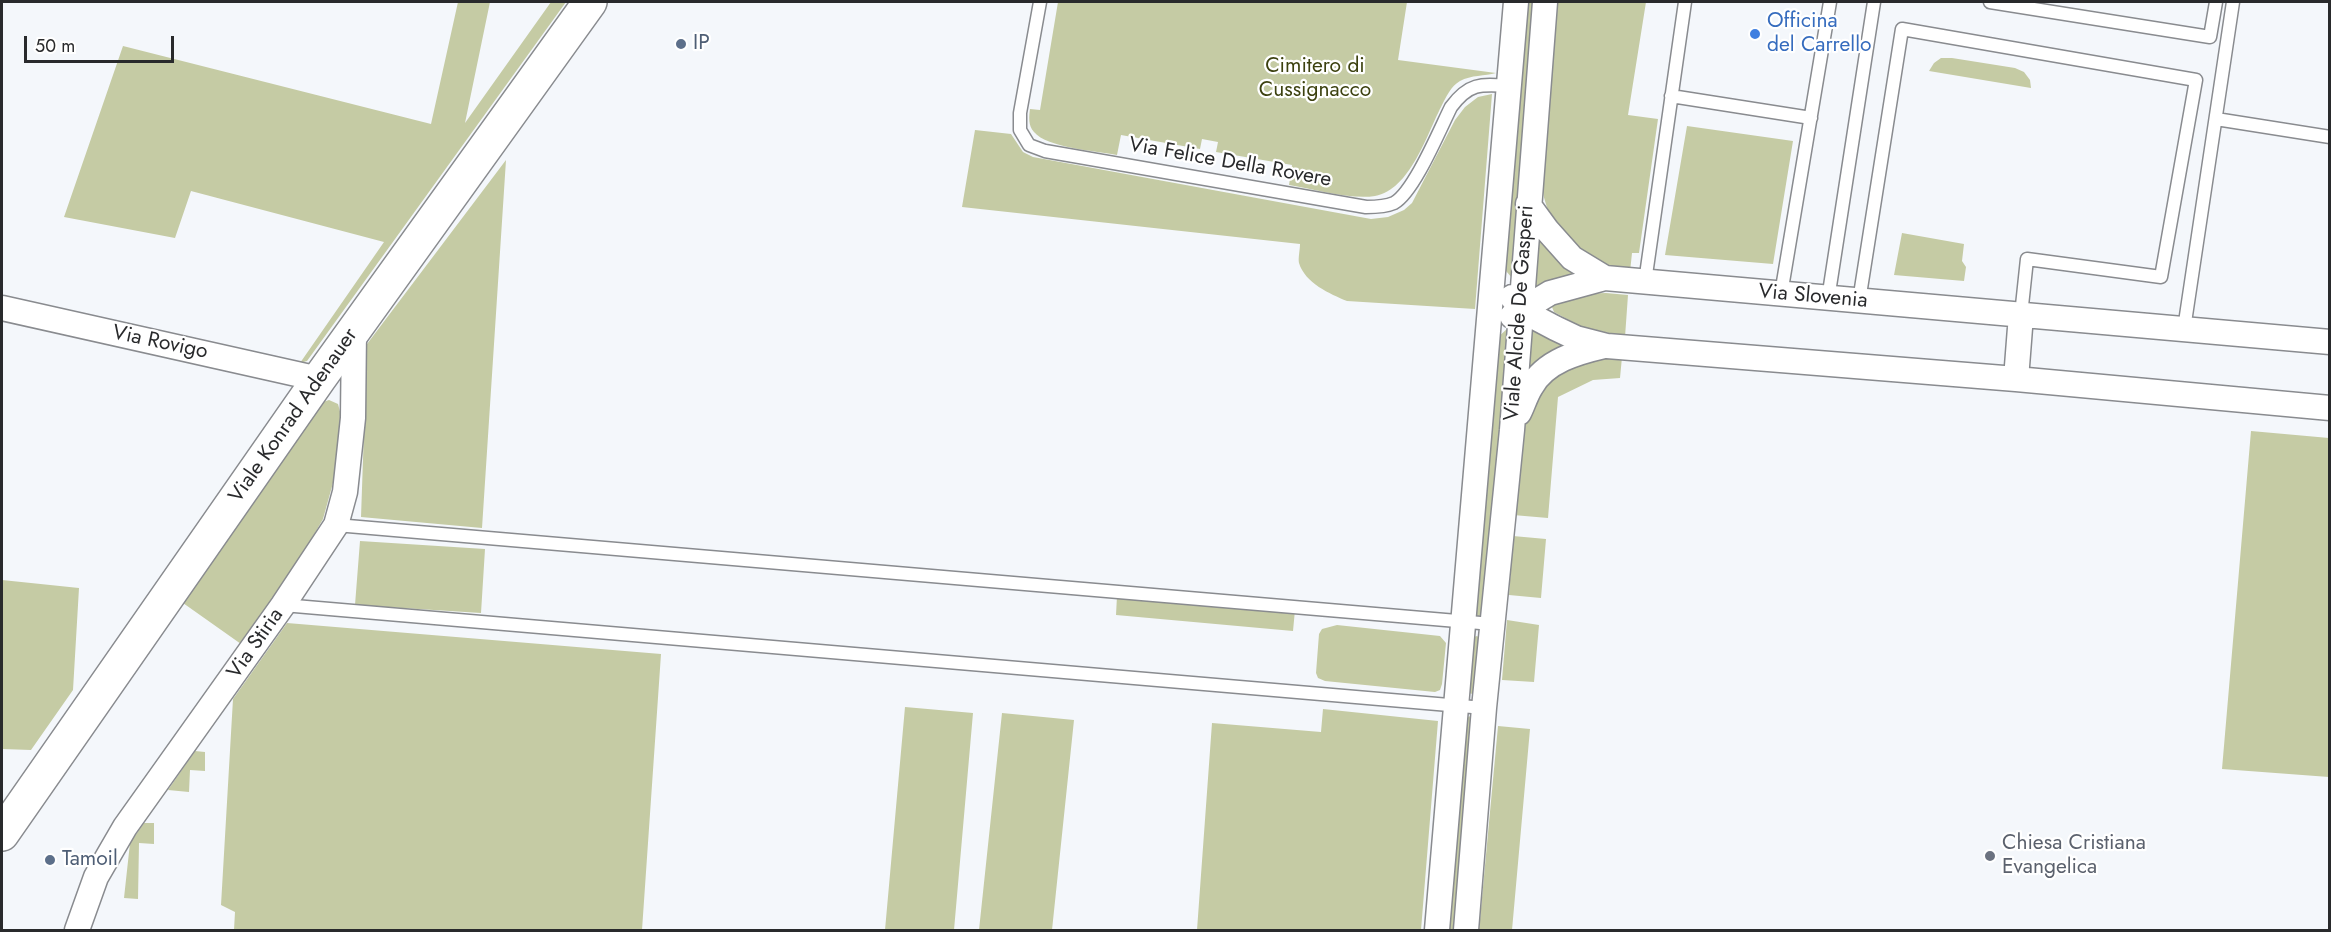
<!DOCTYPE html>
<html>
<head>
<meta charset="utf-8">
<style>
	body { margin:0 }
	#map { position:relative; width:2331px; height:932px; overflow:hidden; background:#f4f7fb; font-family:Jost,sans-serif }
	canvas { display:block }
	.frame { position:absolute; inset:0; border:3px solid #292a2c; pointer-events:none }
	.scale { position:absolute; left:24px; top:36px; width:150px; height:27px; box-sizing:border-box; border:3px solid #292a2c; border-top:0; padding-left:8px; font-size:18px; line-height:21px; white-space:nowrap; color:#292a2c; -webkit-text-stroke:4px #fff; paint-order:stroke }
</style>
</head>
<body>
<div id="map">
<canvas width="2331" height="932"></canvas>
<div class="frame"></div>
<div class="scale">50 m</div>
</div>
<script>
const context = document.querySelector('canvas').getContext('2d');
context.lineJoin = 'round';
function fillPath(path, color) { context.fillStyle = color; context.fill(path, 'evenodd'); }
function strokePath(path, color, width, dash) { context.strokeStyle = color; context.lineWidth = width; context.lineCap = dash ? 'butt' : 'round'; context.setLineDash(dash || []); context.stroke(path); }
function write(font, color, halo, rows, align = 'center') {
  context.font = font + ' Jost,sans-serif'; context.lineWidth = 4.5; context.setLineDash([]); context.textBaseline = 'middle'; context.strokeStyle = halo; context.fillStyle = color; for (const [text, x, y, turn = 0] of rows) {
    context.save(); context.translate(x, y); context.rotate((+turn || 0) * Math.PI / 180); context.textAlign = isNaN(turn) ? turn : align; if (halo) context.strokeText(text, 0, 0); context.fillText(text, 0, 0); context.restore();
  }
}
const green = new Path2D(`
	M 458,2 L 490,2 L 465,123 L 551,2 L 566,2 L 307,361 L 300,363 L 384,242 L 191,191 L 175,238 L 64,217 L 123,46 L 431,124 Z
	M 1058,2 L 1407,2 L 1398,60 L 1496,73 C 1485,76 1471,75 1460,81 C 1451,86 1446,97 1441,107 C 1427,134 1410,190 1375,196 C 1351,200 1314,189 1289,185 L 1292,165 L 1216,152 L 1218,142 L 1202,139 L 1200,149 L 1121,135 L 1117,155 C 1097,151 1047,148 1034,132 C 1028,126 1029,116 1030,109 L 1040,110 Z
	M 1524,2 L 1535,2 L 1512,278 L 1501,265 Z
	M 1557,2 L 1646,2 L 1628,115 L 1658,119 L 1639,253 L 1632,253 L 1630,272 C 1591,268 1555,239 1545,201 C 1542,192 1543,182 1542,173 Z
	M 1941,58 L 1952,58 L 2015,68 L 2024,72 L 2030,80 L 2031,88 L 1929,71 L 1934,63 Z
	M 1492,94 L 1475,309 L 1347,301 C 1330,294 1305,283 1299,263 C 1298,258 1300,250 1300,244 L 962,207 L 975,130 L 1011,134 L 1023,152 L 1033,157 L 1371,219 L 1388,217 L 1404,210 L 1412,203 L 1455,120 L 1465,107 L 1478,97 Z
	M 1687,126 L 1793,141 L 1773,264 L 1665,255 Z
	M 506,160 L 482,528 L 361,517 L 367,344 Z
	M 1537,230 L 1579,275 L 1532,294 Z
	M 1902,233 L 1964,244 L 1962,261 L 1966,267 L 1964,281 L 1894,275 Z
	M 1606,293 L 1628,295 L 1625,337 L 1580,326 L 1554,312 L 1552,307 L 1555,302 L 1579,294 Z
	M 1530,321 L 1569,345 L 1525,379 Z
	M 1508,328 L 1484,610 L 1482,615 L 1478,616 L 1475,613 L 1496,339 Z
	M 1601,357 L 1622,357 L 1620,378 L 1593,380 L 1558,397 L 1548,518 L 1513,515 C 1519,457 1515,398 1574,365 C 1582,361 1592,359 1601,357 Z
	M 329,400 L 338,404 L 342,419 L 336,472 L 323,519 L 308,545 L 241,644 L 183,603 L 323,402 Z
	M 2251,431 L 2329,438 L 2329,777 L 2222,769 Z
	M 1513,536 L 1546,539 L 1541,598 L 1509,595 Z
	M 360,541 L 485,549 L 481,613 L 355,605 Z
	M 2,580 L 79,588 L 73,690 L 31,750 L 2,749 Z
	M 1117,596 L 1295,610 L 1293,631 L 1116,615 Z
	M 1507,620 L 1539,625 L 1534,682 L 1502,680 Z
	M 287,623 L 661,654 L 642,930 L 234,930 L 235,912 L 221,905 L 233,699 Z
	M 1337,625 L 1440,636 L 1446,643 L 1442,684 L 1440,690 L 1435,692 L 1325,681 L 1318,678 L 1316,673 L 1319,634 L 1322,629 Z
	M 1477,636 L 1482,640 L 1477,690 L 1473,694 L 1468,693 L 1474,637 Z
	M 905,707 L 973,713 L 954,930 L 885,930 Z
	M 1323,709 L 1438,721 L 1421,930 L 1197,930 L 1212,723 L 1321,732 Z
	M 1002,713 L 1074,720 L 1052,930 L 979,930 Z
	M 1471,716 L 1475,720 L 1457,930 L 1447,930 L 1464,718 Z
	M 1498,726 L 1530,729 L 1512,930 L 1479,930 Z
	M 195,751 L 205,752 L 205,771 L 190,770 L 189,792 L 168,790 Z
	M 144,823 L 154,823 L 154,844 L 139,843 L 138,899 L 124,898 L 130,843 Z`);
const service = new Path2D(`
	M 1040,2 L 1020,113 L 1020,130 L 1029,145 L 1045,151 L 1366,207 C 1375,207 1385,207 1394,203 C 1414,192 1440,129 1451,107 C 1469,83 1480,84 1509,86
	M 1990,2 L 2210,37 L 2216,2
	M 1671,96 L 1811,118
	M 2216,119 L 2330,137
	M 1645,282 L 1685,2
	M 1781,294 L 1830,2
	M 1828,299 L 1874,2
	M 1859,301 L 1902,29 L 2196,80 L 2161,277 L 2027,259 L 2021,315
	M 2184,329 L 2233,2
	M 336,525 L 1492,624
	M 283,605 L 1484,708`);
const minor = new Path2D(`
	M 1528,204 L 1547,230 L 1572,258 L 1605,278
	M 1512,297 L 1521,310 L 1555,328 L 1576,338 L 1607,346 L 2016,379 L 2330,408
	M 2,308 L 319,379
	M 1512,316 L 1550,293 L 1605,278 L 2330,342
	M 2016,379 L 2021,315
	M 1519,413 C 1523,405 1526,395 1531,387 C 1545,361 1578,352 1604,346
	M 77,930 L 96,877 L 125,827 L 283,605 L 336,525 L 345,492 L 353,418 L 354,331
	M 1437,930 L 1516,2
	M 1466,930 L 1484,708 L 1512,430 L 1545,2`);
const secondary = new Path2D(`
	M 2,834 L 319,379 L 590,2`);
const markers = [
	[1755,34,6,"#3f7fe0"],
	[681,44,6,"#5c6f8a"],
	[1990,856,6,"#6b7280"],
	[50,860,6,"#5c6f8a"]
];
const shopNames = [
	["Officina",1767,22],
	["del Carrello",1767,46]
];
const serviceNames = [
	["IP",693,44],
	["Tamoil",62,860]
];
const parkNames = [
	["Cimitero di",1315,67],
	["Cussignacco",1315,91]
];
const streetNames = [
	["Via Felice Della Rovere",1230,163,10],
	["Via Slovenia",1813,297,5],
	["Viale Alcide De Gasperi",1520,313,-86],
	["Via Rovigo",160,343,12],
	["Viale Konrad Adenauer",294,416,-55],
	["Via Stiria",256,644,-55]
];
const worshipNames = [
	["Chiesa Cristiana",2002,844],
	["Evangelica",2002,868]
];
fillPath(green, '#c5cba4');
strokePath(service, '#898b8f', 15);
strokePath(minor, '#898b8f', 27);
strokePath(secondary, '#898b8f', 36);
strokePath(service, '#fff', 12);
strokePath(minor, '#fff', 24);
strokePath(secondary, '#fff', 33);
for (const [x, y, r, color] of markers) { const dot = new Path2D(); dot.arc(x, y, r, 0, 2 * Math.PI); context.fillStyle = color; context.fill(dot); strokePath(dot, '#fff', 2); }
write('21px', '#366cbe', '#fff', shopNames, 'left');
write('21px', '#4e5e75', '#fff', serviceNames, 'left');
write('21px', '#3c410f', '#fff', parkNames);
write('21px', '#292a2c', '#fff', streetNames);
write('21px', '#5b616d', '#fff', worshipNames, 'left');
</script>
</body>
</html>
